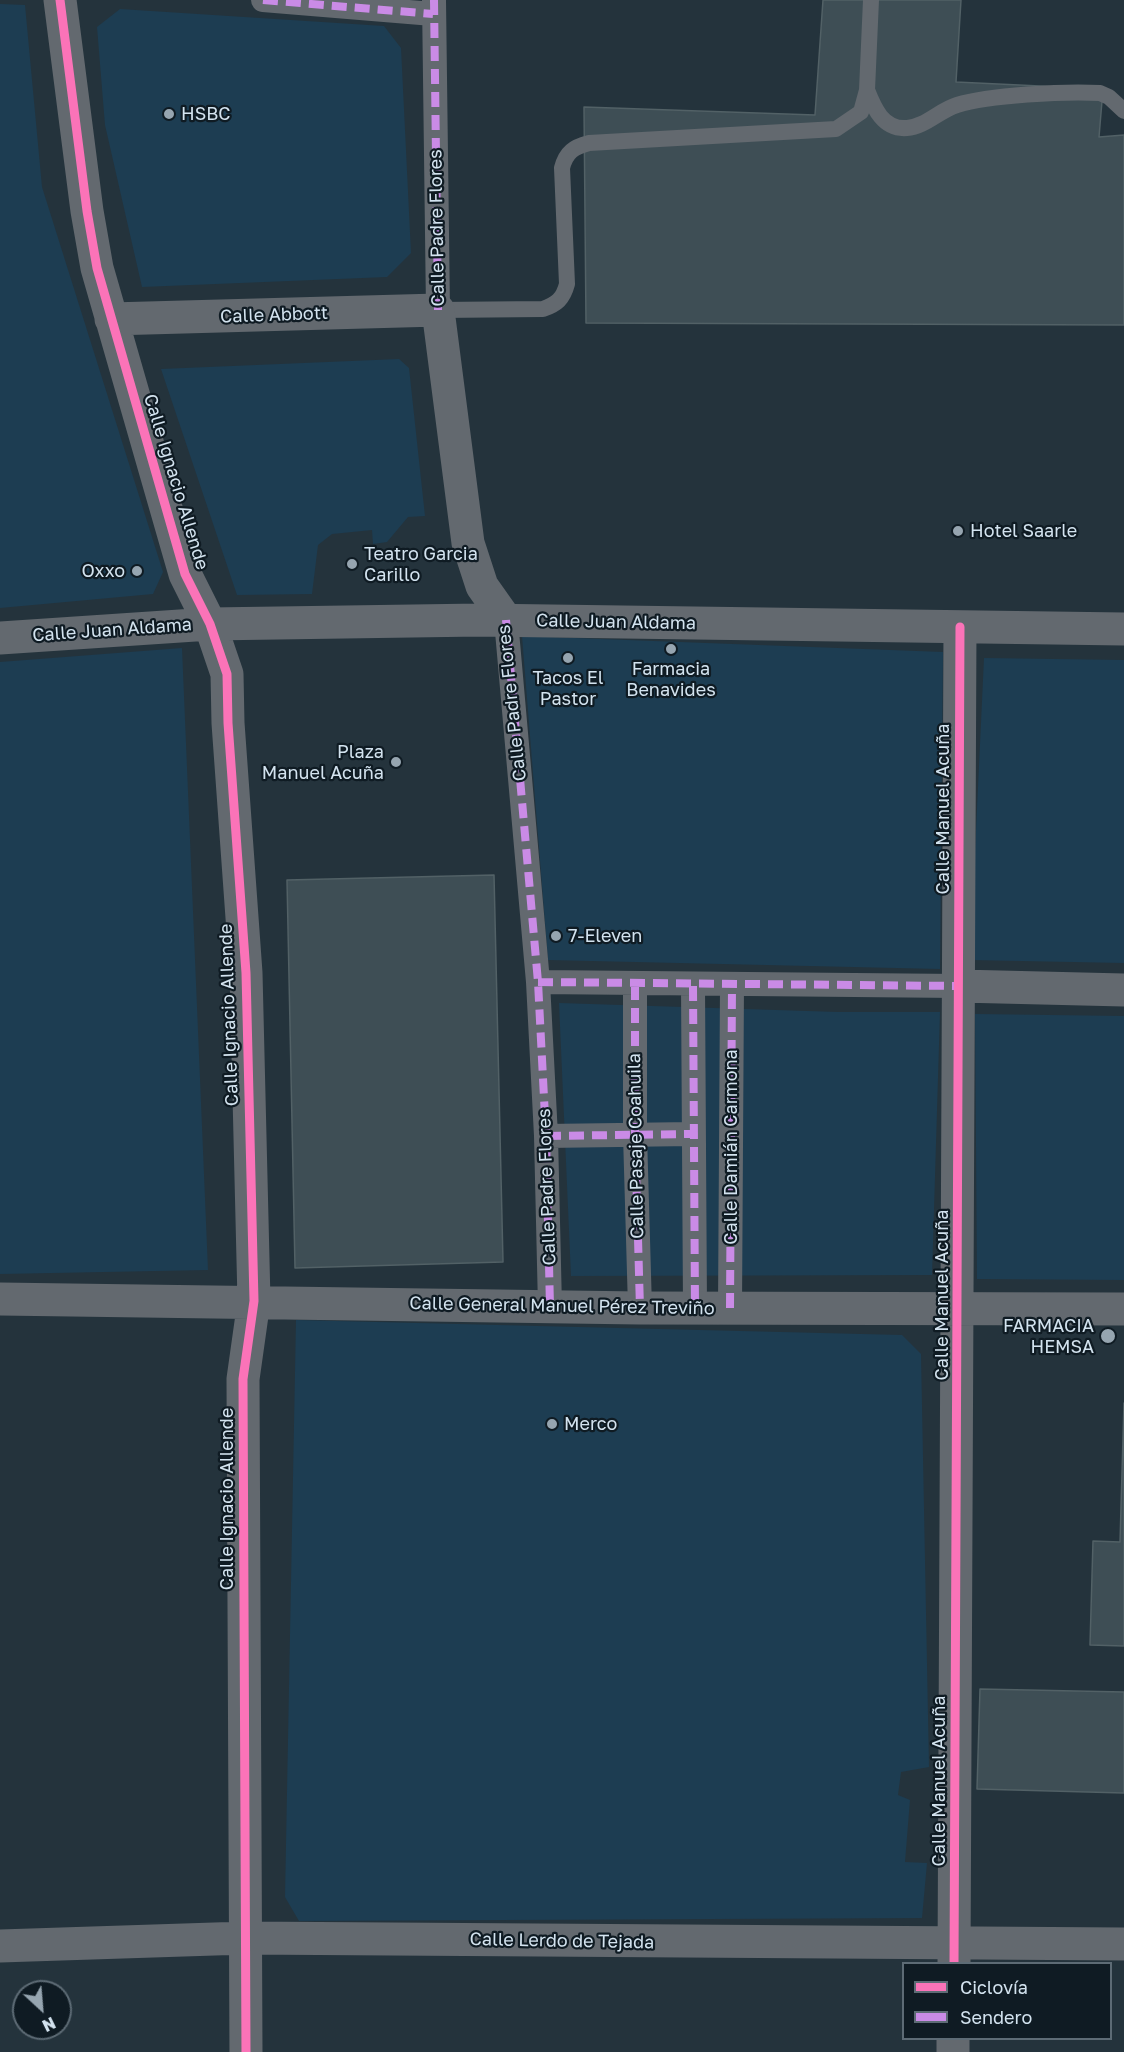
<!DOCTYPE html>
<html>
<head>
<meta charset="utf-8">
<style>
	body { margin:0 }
	#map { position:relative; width:1124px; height:2052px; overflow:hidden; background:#24333c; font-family:"Golos Text",sans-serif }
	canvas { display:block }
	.legend { position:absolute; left:902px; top:1962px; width:210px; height:78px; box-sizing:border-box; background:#0f1b23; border:2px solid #5d6b75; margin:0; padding:8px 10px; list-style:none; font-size:18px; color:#d3e3ef }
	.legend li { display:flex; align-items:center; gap:12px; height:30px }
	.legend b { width:30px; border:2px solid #5d6b75 }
	.north { position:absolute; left:12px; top:1980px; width:60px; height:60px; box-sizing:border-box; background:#0f1b23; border:2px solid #5d6b75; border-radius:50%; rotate:154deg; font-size:16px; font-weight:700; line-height:24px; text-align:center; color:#d3e3ef }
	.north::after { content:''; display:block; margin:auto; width:21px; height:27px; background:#96a5b0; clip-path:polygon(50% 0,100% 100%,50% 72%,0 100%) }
</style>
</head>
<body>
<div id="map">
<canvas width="1124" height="2052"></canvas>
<ul class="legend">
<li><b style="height:8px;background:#fb73b8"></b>Ciclovía</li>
<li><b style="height:8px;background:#ca8be6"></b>Sendero</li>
</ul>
<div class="north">N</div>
</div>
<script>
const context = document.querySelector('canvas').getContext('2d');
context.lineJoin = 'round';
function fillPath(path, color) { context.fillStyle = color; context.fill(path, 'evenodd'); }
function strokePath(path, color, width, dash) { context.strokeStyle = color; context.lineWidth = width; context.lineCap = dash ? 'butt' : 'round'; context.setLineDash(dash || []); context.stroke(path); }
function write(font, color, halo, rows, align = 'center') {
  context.font = font + ' "Golos Text",sans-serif'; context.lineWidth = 4.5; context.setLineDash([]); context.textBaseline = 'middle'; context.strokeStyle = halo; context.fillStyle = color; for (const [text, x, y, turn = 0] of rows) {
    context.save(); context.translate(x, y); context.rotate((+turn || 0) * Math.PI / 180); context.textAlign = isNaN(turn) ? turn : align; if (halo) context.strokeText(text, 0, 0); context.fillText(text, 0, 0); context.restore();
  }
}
const built = new Path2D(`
	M 0,4 L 25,5 L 42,187 L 163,572 L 153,594 L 0,608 Z
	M 120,9 L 384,26 L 401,48 L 411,253 L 387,277 L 142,287 L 105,125 L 97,27 Z
	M 399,359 L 409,368 L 425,516 L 408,517 L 387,542 L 373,544 L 372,530 L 332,534 L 318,545 L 312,594 L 237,595 L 161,369 Z
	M 522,636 L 943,652 L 940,969 L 548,960 Z
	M 182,648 L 208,1270 L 0,1274 L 0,662 Z
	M 984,658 L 1124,660 L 1124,963 L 970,960 Z
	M 559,1003 L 838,1012 L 940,1012 L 932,1275 L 571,1276 Z
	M 975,1014 L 1124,1016 L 1124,1280 L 977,1279 Z
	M 296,1320 L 902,1335 L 921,1354 L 929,1767 L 901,1772 L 898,1795 L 910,1800 L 905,1862 L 927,1863 L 922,1918 L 299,1921 L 285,1897 Z`);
const building = new Path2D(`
	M 823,0 L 961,0 L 956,82 L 1103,89 L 1099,137 L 1124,135 L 1124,325 L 586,323 L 584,107 L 815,115 Z
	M 494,875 L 503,1262 L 295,1268 L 287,880 Z
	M 1124,1403 L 1124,1646 L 1090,1645 L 1093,1541 L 1120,1542 Z
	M 980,1689 L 1124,1692 L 1124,1793 L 977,1789 Z`);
const service = new Path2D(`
	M 867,90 L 871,0
	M 438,310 L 543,309 C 557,304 563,299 567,284 L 562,168 C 566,152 574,147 589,143 L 836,129 L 861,112 L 867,90 C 874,108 883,130 907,128 C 925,127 940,110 957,105 C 989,95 1065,91 1100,93 L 1109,97 L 1124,111`);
const pedestrian = new Path2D(`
	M 263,0 L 433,14
	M 434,0 L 438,310
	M 506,620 L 538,982 L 546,1136 L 550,1307
	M 538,982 L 959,986
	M 635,985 L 635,1135 L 640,1308
	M 693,986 L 695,1308
	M 546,1136 L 692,1134
	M 730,1308 L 732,985`);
const minor = new Path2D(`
	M 60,0 L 87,211 L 97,268 L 185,574 L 210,624 L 227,674 L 228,723 L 246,973 L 254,1301 L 243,1379 L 246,2052
	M 111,319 L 438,310 L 468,543 L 482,586 L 506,620
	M 0,638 L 210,624 L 480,620 L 1124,629
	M 959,986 L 1124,990
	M 0,1299 L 640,1308 L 1124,1309
	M 0,1946 L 245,1938 L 1124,1944
	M 954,1964 L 960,627
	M 953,2052 L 953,2038`);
const quiet = new Path2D(`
	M 263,0 L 433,14
	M 434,0 L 438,310
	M 506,620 L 538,982 L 546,1136 L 550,1307
	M 538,982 L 959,986
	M 635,985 L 635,1135 L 640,1308
	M 693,986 L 695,1308
	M 546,1136 L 692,1134
	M 730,1308 L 732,985`);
const cycleway = new Path2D(`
	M 60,0 L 87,211 L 97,268 L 185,574 L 210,624 L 227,674 L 228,723 L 246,973 L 254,1301 L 243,1379 L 246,2052
	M 954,1964 L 960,627`);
const markers = [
	[169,114,6,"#96a5b0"],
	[958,531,6,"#96a5b0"],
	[352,564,6,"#96a5b0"],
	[137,571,6,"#96a5b0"],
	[671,649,6,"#96a5b0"],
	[568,658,6,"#96a5b0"],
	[396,762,6,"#96a5b0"],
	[556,936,6,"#96a5b0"],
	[1108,1336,8,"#96a5b0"],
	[552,1424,6,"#96a5b0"]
];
const poiNames = [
	["HSBC",181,114],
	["Hotel Saarle",970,531],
	["Teatro Garcia",364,554],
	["Carillo",364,575],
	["Oxxo",125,571,"right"],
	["Farmacia",671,669,"center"],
	["Benavides",671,690,"center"],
	["Tacos El",568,678,"center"],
	["Pastor",568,699,"center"],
	["Plaza",384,752,"right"],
	["Manuel Acuña",384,773,"right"],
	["7-Eleven",568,936],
	["FARMACIA",1094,1326,"right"],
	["HEMSA",1094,1347,"right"],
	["Merco",564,1424]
];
const streetNames = [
	["Calle Padre Flores",437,228,-91],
	["Calle Abbott",274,315,-2],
	["Calle Ignacio Allende",176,482,73],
	["Calle Juan Aldama",616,622,1],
	["Calle Juan Aldama",112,630,-4],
	["Calle Padre Flores",512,703,-96],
	["Calle Manuel Acuña",943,809,-90],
	["Calle Ignacio Allende",229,1015,-92],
	["Calle Pasaje Coahuila",636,1146,-91],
	["Calle Damián Carmona",731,1147,-90],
	["Calle Padre Flores",547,1187,-92],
	["Calle Manuel Acuña",942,1295,-90],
	["Calle General Manuel Pérez Treviño",562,1306,1],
	["Calle Ignacio Allende",227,1499,-90],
	["Calle Manuel Acuña",939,1781,-90],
	["Calle Lerdo de Tejada",562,1941,1]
];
fillPath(built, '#1d3d52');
fillPath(building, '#3e4e55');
strokePath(building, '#526166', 1.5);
strokePath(service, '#63696f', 16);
strokePath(pedestrian, '#63696f', 24);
strokePath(minor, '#63696f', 33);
strokePath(quiet, '#ca8be6', 8, [15, 8]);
strokePath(cycleway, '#fb73b8', 9);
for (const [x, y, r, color] of markers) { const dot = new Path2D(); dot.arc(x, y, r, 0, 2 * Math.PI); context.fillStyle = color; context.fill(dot); strokePath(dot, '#0f1b23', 2); }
write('18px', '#d3e3ef', '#0f1b23', poiNames, 'left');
write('18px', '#d3e3ef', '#0f1b23', streetNames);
</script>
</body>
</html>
